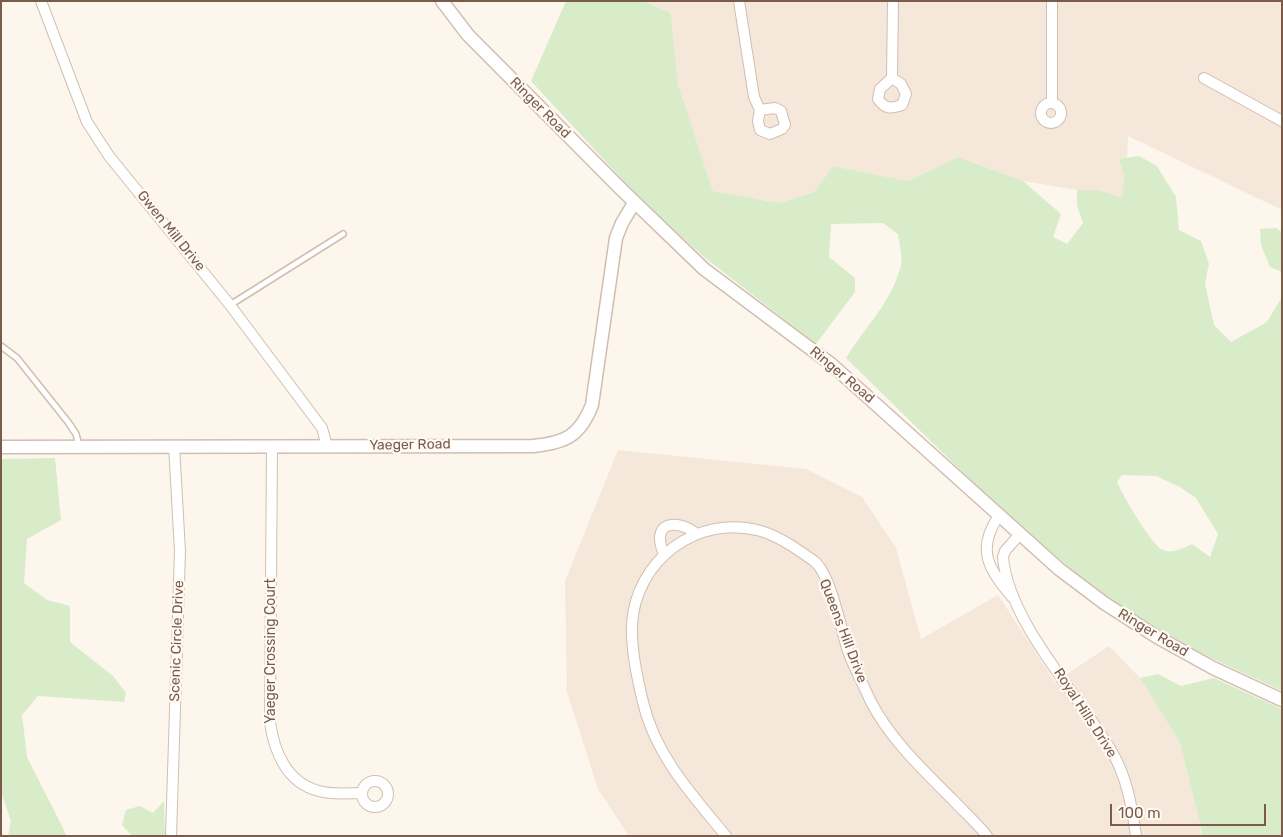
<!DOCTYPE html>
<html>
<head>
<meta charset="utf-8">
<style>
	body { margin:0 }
	#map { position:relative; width:1283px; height:837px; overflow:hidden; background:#fdf6ec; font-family:Rubik,sans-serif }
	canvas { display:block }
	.frame { position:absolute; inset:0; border:2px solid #7a5c4d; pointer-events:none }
	.scale { position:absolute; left:1110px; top:804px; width:156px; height:22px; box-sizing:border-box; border:2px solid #7a5c4d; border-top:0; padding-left:6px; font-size:15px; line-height:18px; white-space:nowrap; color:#7a5c4d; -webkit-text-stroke:4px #fffaf3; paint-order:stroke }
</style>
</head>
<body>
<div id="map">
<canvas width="1283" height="837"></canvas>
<div class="frame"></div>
<div class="scale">100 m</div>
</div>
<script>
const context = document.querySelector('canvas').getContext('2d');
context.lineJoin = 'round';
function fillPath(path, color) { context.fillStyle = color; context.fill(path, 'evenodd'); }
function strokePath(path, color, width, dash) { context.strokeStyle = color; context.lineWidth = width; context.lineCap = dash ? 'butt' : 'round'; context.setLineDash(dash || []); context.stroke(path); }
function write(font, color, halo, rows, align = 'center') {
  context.font = font + ' Rubik,sans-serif'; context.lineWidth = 4.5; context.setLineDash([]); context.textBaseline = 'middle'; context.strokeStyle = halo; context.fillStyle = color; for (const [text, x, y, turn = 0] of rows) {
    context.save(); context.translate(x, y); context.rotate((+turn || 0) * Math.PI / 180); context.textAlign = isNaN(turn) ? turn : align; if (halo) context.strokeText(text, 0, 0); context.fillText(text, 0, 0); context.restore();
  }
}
const residential = new Path2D(`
	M 643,1 L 1282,1 L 1282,210 L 1128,136 L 1127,158 L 1119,159 L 1124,176 L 1122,197 L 1098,190 L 1077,190 L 1023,181 L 958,157 L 908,181 L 833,166 L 814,192 L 779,203 L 713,191 L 678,84 L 671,13 Z
	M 618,450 L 806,469 L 862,497 L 896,548 L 921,639 L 998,595 L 1055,682 L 1109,646 L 1140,678 L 1180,743 L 1203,836 L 629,836 L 598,789 L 567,692 L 565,581 Z`);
const green = new Path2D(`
	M 566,1 L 643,1 L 671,13 L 678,84 L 713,191 L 779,203 L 814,192 L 833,166 L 908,181 L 958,157 L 1023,181 L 1061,214 L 1053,237 L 1067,244 L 1083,223 L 1077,205 L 1077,190 L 1098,190 L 1122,197 L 1124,176 L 1119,159 L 1139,156 L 1157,166 L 1176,197 L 1179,230 L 1201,241 L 1209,264 L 1205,283 L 1214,325 L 1231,342 L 1267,322 L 1282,297 L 1282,691 C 1230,666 1175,644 1127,611 C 1024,539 936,445 846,358 C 865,327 892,302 901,265 C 903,256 899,243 898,234 L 883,223 L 831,224 L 829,257 L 855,278 L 855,292 L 816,344 L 704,257 L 645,204 L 531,81 ZM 1122,475 L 1156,476 L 1180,487 L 1196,498 L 1218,534 L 1210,557 L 1192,544 C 1183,548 1173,554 1163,550 C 1152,546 1122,494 1117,482 Z
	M 1276,228 L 1282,232 L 1282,272 L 1270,267 L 1261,245 L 1260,229 Z
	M 55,458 L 61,520 L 27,539 L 24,583 L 47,600 L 70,606 L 70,642 L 113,676 L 126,693 L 124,702 L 38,696 L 22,715 L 27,757 L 67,836 L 8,836 L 11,821 L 1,792 L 1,459 Z
	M 1158,674 L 1181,686 L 1214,678 L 1282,709 L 1282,836 L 1203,836 L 1180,743 L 1140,678 Z
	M 164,801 L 165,836 L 132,836 L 122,825 L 126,810 L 140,806 L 153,813 Z`);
const service = new Path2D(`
	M 230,305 L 343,234
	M 1,346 L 17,358 L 68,422 L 76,434 L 79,446`);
const minor = new Path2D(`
	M 41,1 L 87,122 L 109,156 L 230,305 L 322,428 L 327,446
	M 739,1 L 754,97 L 760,110 L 758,121 L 760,130 L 770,134 L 782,129 L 785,125 L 781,111 L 775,108 L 760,110
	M 1052,1 L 1052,103
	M 892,78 L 901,84 L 906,94 L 902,105 C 890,109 885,109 878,99 L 880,89 Z
	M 892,78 L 893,1
	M 1204,78 L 1282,121
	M1041 113a10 10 0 1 1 20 0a10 10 0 1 1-20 0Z
	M 272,446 L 270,722 C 274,752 287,783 319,791 C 332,795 348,793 362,793
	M 998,517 C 976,550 989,570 1012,597
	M 1019,535 L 1005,551 L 1003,557 C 1008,622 1080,696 1112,752 C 1127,777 1132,807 1136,836
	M 664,554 C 650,523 675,517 697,534
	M362 794a13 13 0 1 1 26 0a13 13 0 1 1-26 0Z
	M 171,836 L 180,551 L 174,446
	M 726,836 C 693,796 655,755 643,702 C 637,678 631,650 632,625 C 635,561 697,513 761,531 C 780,537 797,549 814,561 C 831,574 841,630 848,651 C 854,668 863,684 870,700 C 889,738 923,770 953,800 C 964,812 977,823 987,836`);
const tertiary = new Path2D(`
	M 442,1 L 468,35 L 621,189 L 704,269 L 831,364 L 1059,569 L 1104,603 L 1157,637 L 1213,668 L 1282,700
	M 1,447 L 533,446 C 565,443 580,436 592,405 L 616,238 L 622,223 L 634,203`);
const streetNames = [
	["Ringer Road",540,108,45],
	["Gwen Mill Drive",171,231,51],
	["Ringer Road",842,375,40],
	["Yaeger Road",410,445,-1],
	["Queens Hill Drive",843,631,69],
	["Ringer Road",1153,633,31],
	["Scenic Circle Drive",177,641,-88],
	["Yaeger Crossing Court",271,651,-90],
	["Royal Hills Drive",1085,713,57]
];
fillPath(residential, '#f5e8da');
fillPath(green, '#d8ecc9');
strokePath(service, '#d1beb0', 8);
strokePath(minor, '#d1beb0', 12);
strokePath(tertiary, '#d1beb0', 15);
strokePath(service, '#fff', 5);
strokePath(minor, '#fff', 10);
strokePath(tertiary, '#fff', 12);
write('14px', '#7a5c4d', '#fffaf3', streetNames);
</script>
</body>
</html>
